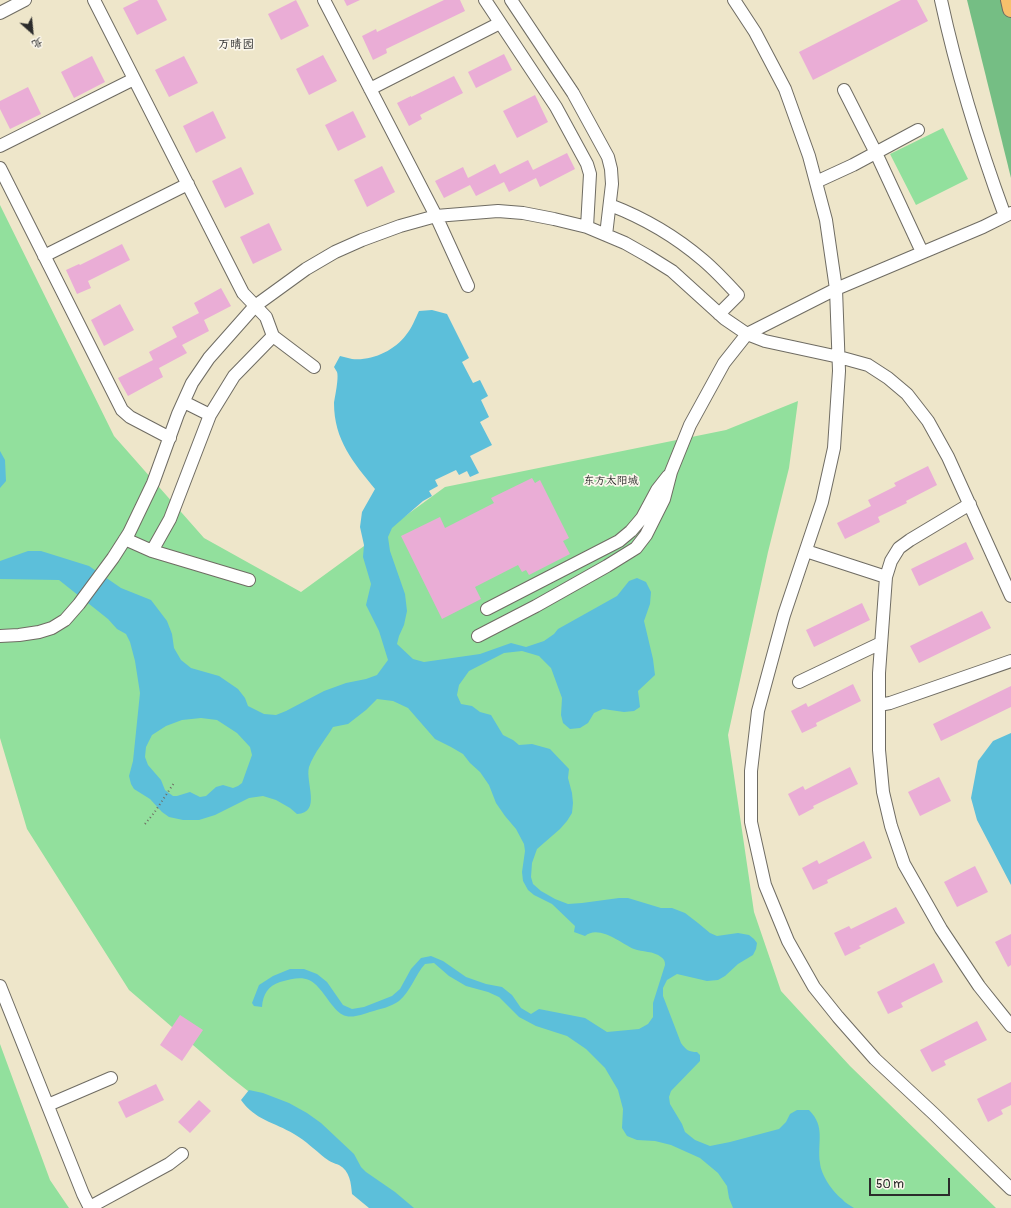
<!DOCTYPE html>
<html>
<head>
<meta charset="utf-8">
<style>
	body { margin:0 }
	#map { position:relative; width:1011px; height:1208px; overflow:hidden; background:#eee6ca; font-family:Pangolin,"LXGW WenKai TC",sans-serif }
	canvas { display:block }
	.north { position:absolute; left:12px; top:12px; width:40px; height:40px; -webkit-text-stroke:3px #fbf7ec; paint-order:stroke; rotate:153deg; font-size:11px; font-weight:700; line-height:16px; text-align:center; color:#2b2b2b }
	.north::after { content:''; display:block; margin:auto; width:14px; height:18px; background:#2b2b2b; clip-path:polygon(50% 0,100% 100%,50% 72%,0 100%) }
	.scale { position:absolute; left:869px; top:1178px; width:81px; height:18px; box-sizing:border-box; border:2px solid #2b2b2b; border-top:0; padding-left:5px; font-size:12px; line-height:14px; white-space:nowrap; color:#2b2b2b; -webkit-text-stroke:3px #fbf7ec; paint-order:stroke }
</style>
</head>
<body>
<div id="map">
<canvas width="1011" height="1208"></canvas>
<div class="north">北</div>
<div class="scale">50 m</div>
</div>
<script>
const context = document.querySelector('canvas').getContext('2d');
context.lineJoin = 'round';
function fillPath(path, color) { context.fillStyle = color; context.fill(path, 'evenodd'); }
function strokePath(path, color, width, dash) { context.strokeStyle = color; context.lineWidth = width; context.lineCap = dash ? 'butt' : 'round'; context.setLineDash(dash || []); context.stroke(path); }
function write(font, color, halo, rows, align = 'center') {
  context.font = font + ' Pangolin,"LXGW WenKai TC",sans-serif'; context.lineWidth = 3.5; context.setLineDash([]); context.textBaseline = 'middle'; context.strokeStyle = halo; context.fillStyle = color; for (const [text, x, y, turn = 0] of rows) {
    context.save(); context.translate(x, y); context.rotate((+turn || 0) * Math.PI / 180); context.textAlign = isNaN(turn) ? turn : align; if (halo) context.strokeText(text, 0, 0); context.fillText(text, 0, 0); context.restore();
  }
}
const green = new Path2D(`
	M 943,128 L 968,179 L 916,205 L 890,154 Z
	M 0,205 L 114,436 L 204,538 L 301,592 L 445,487 L 726,430 L 798,401 L 789,468 L 768,552 L 728,735 L 754,912 L 781,991 L 850,1066 L 996,1208 L 396,1208 L 229,1076 L 129,990 L 27,829 L 0,738 Z
	M 0,1044 L 50,1180 L 69,1208 L 0,1208 Z`);
const forest = new Path2D(`
	M 967,0 L 1011,0 L 1011,178 Z`);
const water = new Path2D(`
	M 432,310 L 447,314 L 469,358 L 462,362 L 473,383 L 480,380 L 488,396 L 481,400 L 489,417 L 480,422 L 492,445 L 470,456 L 479,473 L 470,477 L 467,471 L 459,475 L 456,470 L 435,480 L 438,486 L 429,491 L 432,496 L 423,501 L 392,528 L 388,537 L 390,551 L 405,594 L 407,611 L 404,625 L 399,636 L 397,644 L 413,659 L 424,662 L 480,654 L 511,643 L 526,647 L 544,641 L 554,634 L 558,629 L 617,596 L 629,581 L 637,578 L 646,582 L 651,592 L 650,604 L 644,621 L 653,659 L 655,675 L 638,691 L 640,707 L 634,711 L 624,712 L 603,709 L 594,713 L 588,723 L 580,728 L 570,729 L 563,723 L 561,715 L 562,698 L 551,668 L 539,656 L 522,651 L 504,653 L 469,671 L 459,685 L 457,695 L 461,704 L 472,706 L 480,712 L 491,715 L 503,735 L 513,740 L 519,745 L 532,744 L 550,749 L 569,769 L 568,778 L 572,793 L 573,803 L 572,813 L 567,821 L 560,829 L 537,849 L 532,863 L 531,877 L 533,884 L 541,891 L 555,899 L 568,904 L 582,903 L 619,898 L 628,898 L 661,908 L 672,908 L 685,913 L 698,923 L 710,933 L 717,936 L 738,933 L 749,935 L 754,939 L 757,943 L 756,949 L 753,955 L 738,964 L 725,976 L 718,980 L 707,981 L 677,974 L 667,980 L 663,988 L 663,996 L 681,1043 C 686,1050 689,1052 697,1052 L 700,1055 L 700,1061 L 671,1091 L 669,1097 L 670,1104 L 682,1124 L 685,1132 L 695,1140 L 710,1146 L 730,1142 L 779,1129 L 786,1122 L 790,1114 L 797,1110 L 809,1110 C 826,1127 817,1142 820,1163 C 821,1175 832,1191 842,1199 C 845,1203 850,1205 854,1208 L 733,1208 L 729,1198 L 727,1186 L 718,1173 L 700,1158 L 671,1145 L 655,1141 L 637,1140 L 627,1136 L 622,1128 L 623,1109 L 618,1090 L 605,1068 L 586,1049 L 567,1036 L 536,1026 L 519,1017 L 499,997 L 488,992 L 466,986 L 449,976 L 434,963 L 425,964 C 415,975 411,991 399,1001 C 391,1007 380,1009 370,1012 C 363,1014 354,1018 346,1016 C 341,1015 336,1010 332,1005 C 315,982 311,972 280,982 C 268,986 263,994 262,1007 L 254,1006 L 252,1003 L 259,985 L 273,976 L 290,969 L 304,969 L 317,974 L 327,982 L 343,1005 L 352,1009 L 364,1007 L 392,996 L 400,989 L 411,969 L 421,958 L 431,956 L 443,961 L 466,977 L 486,984 L 502,987 L 512,995 L 521,1008 L 531,1014 L 539,1009 L 585,1018 L 607,1032 L 639,1029 L 648,1024 L 653,1017 L 653,1003 L 665,965 C 665,961 664,959 661,957 C 654,951 642,952 634,949 C 622,944 599,924 585,936 L 574,932 L 575,926 L 552,904 L 534,895 L 528,890 L 523,881 L 522,872 L 525,851 L 524,844 L 516,829 L 505,816 L 496,803 L 489,785 L 480,772 L 470,763 L 463,754 L 451,747 L 435,739 L 408,708 L 393,701 L 377,699 L 366,710 L 348,724 L 333,727 C 325,740 314,753 309,767 C 305,782 322,813 297,814 L 290,808 L 276,800 L 263,796 L 249,798 L 215,815 L 199,820 L 183,820 L 169,817 L 162,812 L 150,799 L 134,789 L 131,784 L 129,776 L 133,761 L 140,693 L 135,661 L 130,642 L 126,634 L 117,629 L 108,619 L 59,580 L 0,579 L 0,561 L 28,551 L 41,551 L 89,566 L 121,588 L 151,600 L 167,621 L 172,634 L 174,648 L 181,660 L 191,668 L 219,676 L 238,689 L 245,698 L 248,706 L 264,714 L 276,715 L 286,711 L 324,691 L 346,683 L 366,679 L 377,675 L 388,660 L 379,631 L 366,605 L 371,584 L 363,557 L 364,545 L 360,527 L 362,512 L 375,489 C 353,462 334,440 334,403 C 335,396 339,378 337,372 C 336,370 335,369 334,367 L 340,356 C 344,357 348,358 352,359 C 372,361 394,351 406,335 C 412,328 415,319 419,311 ZM 201,718 L 217,720 L 237,733 L 250,747 L 252,755 L 242,783 L 238,786 L 233,788 L 223,785 L 216,787 L 206,796 L 200,797 L 190,792 L 177,796 L 173,796 L 165,790 L 161,780 L 148,765 L 145,757 L 146,747 L 152,735 L 166,726 L 182,720 Z
	M 0,451 L 5,460 L 6,481 L 0,488 Z
	M 1011,733 L 1011,885 L 977,820 L 971,798 L 978,761 L 993,741 Z
	M 249,1090 L 263,1093 L 289,1103 L 307,1113 L 321,1123 L 354,1154 L 361,1167 L 366,1172 L 395,1192 L 414,1208 L 369,1208 L 352,1194 C 351,1183 350,1171 339,1165 C 334,1163 330,1162 325,1158 C 315,1150 306,1141 294,1134 C 274,1122 255,1120 241,1100 Z`);
const building = new Path2D(`
	M 139,0 L 157,0 L 167,20 L 137,35 L 123,8 Z
	M 296,0 L 309,26 L 281,40 L 268,14 Z
	M 344,0 L 360,0 L 347,6 Z
	M 444,0 L 460,0 L 465,11 L 386,49 L 387,53 L 373,60 L 362,36 L 376,29 L 377,32 Z
	M 901,0 L 917,0 L 928,21 L 813,80 L 799,52 Z
	M 504,54 L 512,70 L 476,88 L 468,72 Z
	M 323,55 L 337,81 L 309,95 L 296,69 Z
	M 92,56 L 105,82 L 74,98 L 61,72 Z
	M 184,56 L 198,83 L 169,97 L 155,70 Z
	M 454,76 L 463,93 L 420,115 L 422,119 L 409,126 L 397,103 L 411,96 L 411,97 Z
	M 28,87 L 41,114 L 10,129 L 0,109 L 0,101 Z
	M 535,95 L 548,122 L 517,138 L 503,111 Z
	M 213,111 L 226,138 L 196,153 L 183,126 Z
	M 353,111 L 366,137 L 338,151 L 325,125 Z
	M 567,153 L 575,169 L 540,187 L 536,178 L 509,192 L 504,182 L 476,196 L 470,185 L 444,198 L 435,181 L 463,167 L 468,178 L 495,164 L 500,174 L 528,160 L 533,170 Z
	M 382,166 L 395,192 L 367,207 L 354,180 Z
	M 241,167 L 254,194 L 225,208 L 212,181 Z
	M 269,223 L 282,250 L 253,264 L 240,237 Z
	M 122,244 L 130,260 L 88,281 L 91,288 L 77,294 L 66,270 L 79,264 L 80,265 Z
	M 221,288 L 231,306 L 204,320 L 209,331 L 182,345 L 187,353 L 159,368 L 163,377 L 128,396 L 118,378 L 153,360 L 149,352 L 177,337 L 172,327 L 199,313 L 194,303 Z
	M 120,304 L 134,330 L 104,346 L 91,320 Z
	M 928,466 L 937,485 L 906,501 L 907,503 L 878,517 L 880,522 L 845,539 L 837,523 L 871,506 L 868,500 L 896,486 L 894,483 Z
	M 532,478 L 535,483 L 540,480 L 569,538 L 563,541 L 570,554 L 529,575 L 526,570 L 522,572 L 518,565 L 475,587 L 481,599 L 442,619 L 401,536 L 440,517 L 445,528 L 494,503 L 491,498 Z
	M 966,542 L 974,559 L 919,586 L 911,569 Z
	M 862,603 L 870,620 L 814,647 L 806,630 Z
	M 982,611 L 991,628 L 919,663 L 910,646 Z
	M 853,684 L 861,701 L 816,723 L 817,726 L 802,733 L 791,711 L 806,703 L 808,707 Z
	M 1011,686 L 1011,707 L 941,741 L 933,724 Z
	M 850,767 L 858,784 L 813,806 L 814,808 L 799,816 L 788,794 L 803,786 L 805,790 Z
	M 939,777 L 951,801 L 920,816 L 908,792 Z
	M 864,841 L 872,858 L 827,880 L 828,883 L 813,890 L 802,868 L 817,860 L 819,864 Z
	M 975,866 L 988,892 L 957,907 L 944,882 Z
	M 896,907 L 905,923 L 859,946 L 861,948 L 845,956 L 834,933 L 849,926 L 851,929 Z
	M 1011,934 L 1011,965 L 1008,967 L 995,942 Z
	M 934,963 L 943,982 L 901,1003 L 903,1007 L 888,1014 L 877,992 Z
	M 180,1015 L 203,1030 L 182,1061 L 160,1045 Z
	M 977,1021 L 987,1040 L 944,1061 L 946,1065 L 932,1072 L 920,1050 Z
	M 1011,1082 L 1011,1105 L 1001,1110 L 1003,1114 L 988,1122 L 977,1099 Z
	M 156,1084 L 164,1100 L 126,1118 L 118,1102 Z
	M 199,1100 L 211,1111 L 190,1133 L 178,1122 Z`);
const path = new Path2D(`
	M 145,824 L 154,813 L 174,783`);
const minor = new Path2D(`
	M 94,0 L 243,293 L 266,317 L 273,336 L 314,367
	M 324,0 L 436,216 L 468,286
	M 485,0 L 556,107 L 587,164 L 590,174 L 587,227
	M 511,0 L 573,93 L 608,157 L 611,169 L 612,184 L 606,235
	M 734,0 L 755,32 L 785,89 L 809,156 L 826,220 L 836,289 L 839,371 L 834,448 L 822,502 L 784,615 L 758,711 L 751,771 L 751,822 L 765,885 L 788,941 L 814,987 L 838,1017 L 875,1059 L 934,1114 L 1011,1189
	M 941,0 C 957,74 979,145 1005,216
	M 0,13 L 25,0
	M 370,89 L 500,23
	M 844,90 L 876,153 L 922,252
	M 0,146 L 134,79
	M 0,168 L 122,410 L 130,417 L 170,438
	M 816,182 L 853,165 L 918,130
	M 610,205 C 644,218 676,237 703,260 C 716,271 727,283 738,295 L 719,314
	M 44,256 L 188,184
	M 184,402 L 210,415
	M 970,504 L 910,540 L 899,548 L 891,561 L 886,577 L 879,673 L 879,750 L 883,792 L 891,826 L 904,864 L 941,929 L 979,986 L 1011,1026
	M 125,539 L 152,551 L 249,580
	M 152,551 L 170,519 L 210,415 L 234,376 L 273,336
	M 806,551 L 886,577
	M 487,609 L 619,541 L 631,531 L 642,518 L 657,490 L 668,476
	M 0,636 L 19,635 L 39,632 L 52,628 L 65,620 L 79,604 L 113,558 L 129,533 L 153,483 L 178,414 L 192,383 L 209,358 L 255,306 L 306,269 L 335,252 L 362,240 L 400,226 L 436,216 L 498,211 L 523,213 L 554,219 L 587,227 L 625,243 L 648,256 L 672,271 L 725,319 L 747,334 L 765,341 L 839,357 L 868,365 L 888,378 L 907,394 L 928,421 L 948,457 L 1011,596
	M 478,636 L 536,606 L 607,566 L 636,548 L 646,535 L 664,499 L 671,472 L 690,425 L 724,363 L 747,334 L 836,289 L 983,227 L 1011,213
	M 799,682 L 881,643
	M 879,705 L 890,703 L 1011,661
	M 0,986 L 83,1194 L 90,1208
	M 48,1105 L 111,1078
	M 90,1207 L 169,1164 L 182,1154`);
const major = new Path2D(`
	M 1009,0 L 1011,9`);
const neighbourhoodNames = [
	["东方太阳城",611,481]
];
const quarterNames = [
	["万晴园",236,45]
];
fillPath(green, '#92e09d');
fillPath(forest, '#75be84');
fillPath(water, '#5cbfda');
fillPath(building, '#eaadd6');
strokePath(minor, '#6f6c63', 14);
strokePath(major, '#6f6c63', 18);
strokePath(path, '#6f6c63', 2, [1, 3]);
strokePath(minor, '#fff', 12);
strokePath(major, '#f7c06c', 16);
write('11px', '#2b2b2b', '#fbf7ec', neighbourhoodNames);
write('12px', '#2b2b2b', '#fbf7ec', quarterNames);
</script>
</body>
</html>
